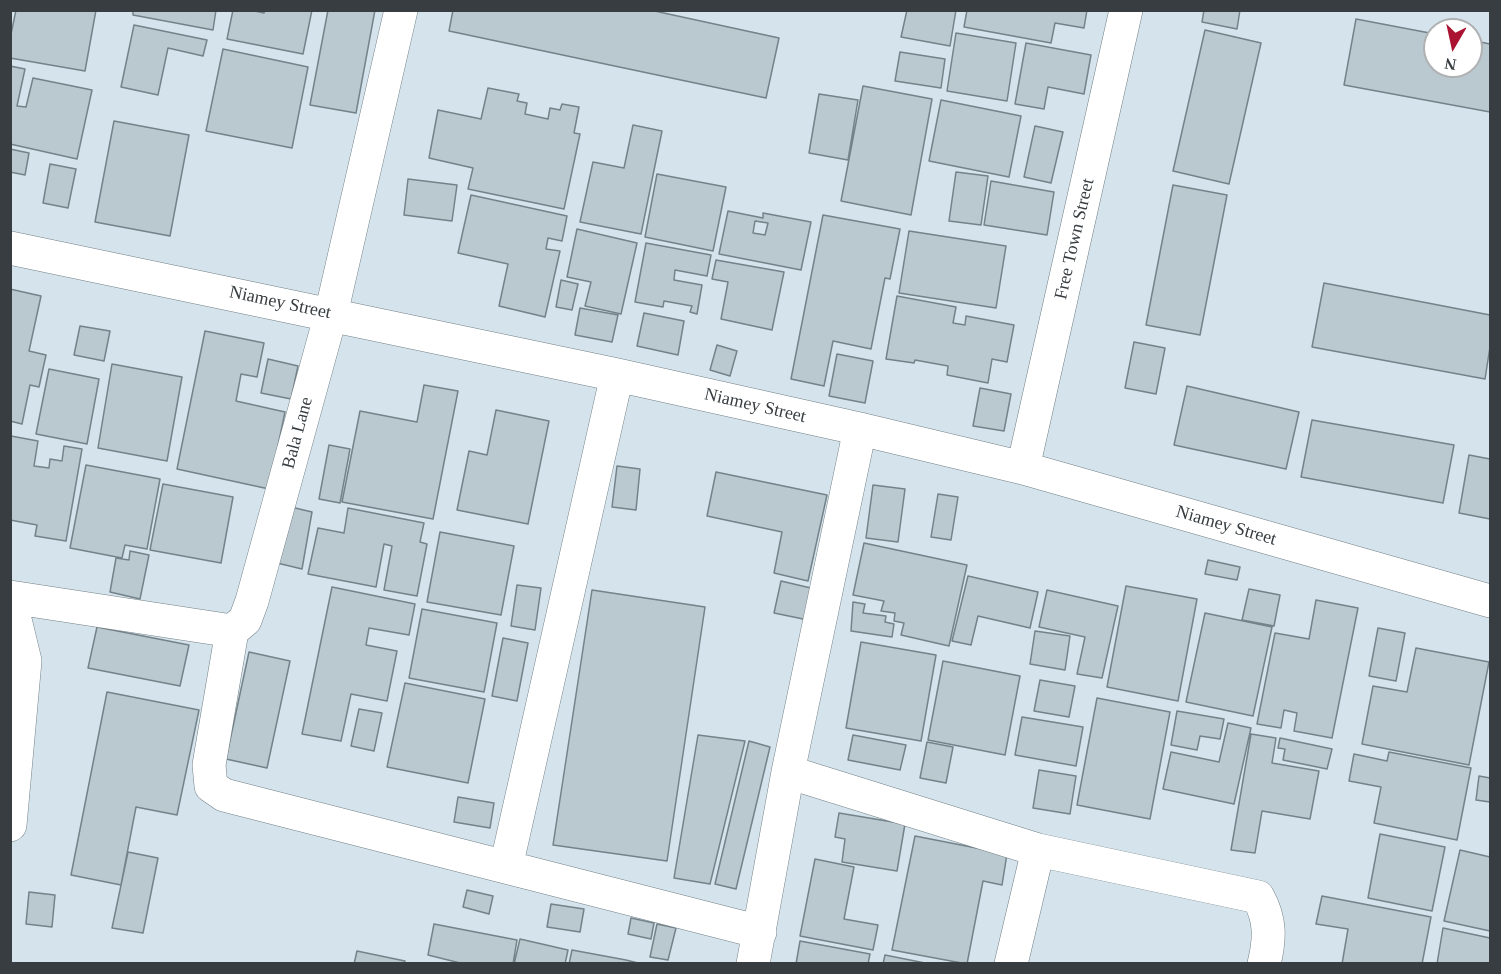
<!DOCTYPE html>
<html>
<head>
<meta charset="utf-8">
<style>
	body { margin:0 }
	#map { position:relative; width:1501px; height:974px; overflow:hidden; background:#d5e4ec; font-family:Georgia,serif }
	canvas { display:block }
	.frame { position:absolute; inset:0; border:12px solid #373d40; pointer-events:none }
	.north { position:absolute; left:1423px; top:18px; width:60px; height:60px; box-sizing:border-box; background:#fff; border:2px solid #afb1b3; border-radius:50%; rotate:189deg; font-size:16px; font-weight:700; line-height:24px; text-align:center; color:#373d40 }
	.north::after { content:''; display:block; margin:auto; width:21px; height:27px; background:#aa1331; clip-path:polygon(50% 0,100% 100%,50% 72%,0 100%) }
</style>
</head>
<body>
<div id="map">
<canvas width="1501" height="974"></canvas>
<div class="frame"></div>
<div class="north">N</div>
</div>
<script>
const context = document.querySelector('canvas').getContext('2d');
context.lineJoin = 'round';
function fillPath(path, color) { context.fillStyle = color; context.fill(path, 'evenodd'); }
function strokePath(path, color, width, dash) { context.strokeStyle = color; context.lineWidth = width; context.lineCap = dash ? 'butt' : 'round'; context.setLineDash(dash || []); context.stroke(path); }
function write(font, color, halo, rows, align = 'center') {
  context.font = font + ' Georgia,serif'; context.lineWidth = 4.5; context.setLineDash([]); context.textBaseline = 'middle'; context.strokeStyle = halo; context.fillStyle = color; for (const [text, x, y, turn = 0] of rows) {
    context.save(); context.translate(x, y); context.rotate((+turn || 0) * Math.PI / 180); context.textAlign = isNaN(turn) ? turn : align; if (halo) context.strokeText(text, 0, 0); context.fillText(text, 0, 0); context.restore();
  }
}
const building = new Path2D(`
	M 16,10 L 96,10 L 85,71 L 10,58 L 10,39 Z
	M 133,10 L 216,10 L 213,30 L 133,15 Z
	M 233,10 L 250,10 L 264,13 L 265,10 L 312,10 L 303,54 L 227,39 Z
	M 328,10 L 375,10 L 356,113 L 310,105 Z
	M 453,10 L 650,10 L 779,38 L 766,98 L 449,31 Z
	M 907,10 L 956,10 L 950,46 L 901,37 Z
	M 967,10 L 1087,10 L 1084,28 L 1055,23 L 1051,43 L 964,27 Z
	M 1204,10 L 1240,10 L 1237,29 L 1202,22 Z
	M 1356,19 L 1435,34 L 1435,66 L 1471,66 L 1471,40 L 1490,44 L 1490,112 L 1344,85 Z
	M 134,25 L 207,40 L 203,56 L 168,48 L 158,95 L 121,87 Z
	M 1205,30 L 1261,43 L 1229,184 L 1173,171 Z
	M 956,33 L 1016,43 L 1007,101 L 947,91 Z
	M 1026,43 L 1091,55 L 1084,94 L 1048,87 L 1044,109 L 1015,104 Z
	M 223,49 L 308,67 L 292,148 L 206,131 Z
	M 900,52 L 945,59 L 941,88 L 895,81 Z
	M 10,66 L 25,69 L 17,106 L 26,107 L 33,78 L 92,90 L 77,159 L 10,144 Z
	M 863,86 L 932,99 L 911,215 L 841,201 Z
	M 488,88 L 519,94 L 517,101 L 527,103 L 525,114 L 548,119 L 550,108 L 560,110 L 562,104 L 579,107 L 574,133 L 580,134 L 564,209 L 468,189 L 473,168 L 429,158 L 438,110 L 481,119 Z
	M 819,94 L 858,100 L 848,160 L 809,153 Z
	M 941,100 L 1021,116 L 1009,177 L 929,161 Z
	M 114,121 L 189,135 L 170,236 L 95,222 Z
	M 633,125 L 662,131 L 641,234 L 580,222 L 593,162 L 624,168 Z
	M 1035,126 L 1063,132 L 1051,183 L 1024,177 Z
	M 10,149 L 29,153 L 25,175 L 10,172 Z
	M 50,164 L 76,169 L 68,208 L 43,203 Z
	M 956,172 L 988,176 L 981,225 L 949,221 Z
	M 657,174 L 726,187 L 713,251 L 645,237 Z
	M 408,179 L 457,185 L 452,221 L 404,215 Z
	M 991,181 L 1054,192 L 1047,235 L 984,225 Z
	M 1173,185 L 1227,195 L 1200,335 L 1146,325 Z
	M 471,195 L 567,216 L 562,241 L 548,238 L 546,249 L 560,251 L 545,317 L 499,306 L 508,264 L 458,253 Z
	M 728,211 L 763,218 L 763,213 L 811,222 L 801,270 L 719,254 ZM 755,221 L 768,223 L 765,235 L 753,233 Z
	M 823,215 L 900,229 L 890,279 L 885,278 L 871,349 L 833,341 L 824,386 L 791,379 Z
	M 577,229 L 637,243 L 621,314 L 585,306 L 591,282 L 567,277 Z
	M 909,231 L 1006,246 L 996,308 L 899,293 Z
	M 646,243 L 711,255 L 707,276 L 675,270 L 674,280 L 702,285 L 697,314 L 690,312 L 692,306 L 664,301 L 663,307 L 635,302 Z
	M 716,260 L 784,272 L 772,330 L 721,319 L 728,282 L 712,279 Z
	M 561,280 L 578,284 L 572,310 L 556,307 Z
	M 1324,283 L 1490,315 L 1490,347 L 1485,379 L 1312,347 Z
	M 10,289 L 41,296 L 29,351 L 46,355 L 39,387 L 30,385 L 22,424 L 10,421 Z
	M 897,296 L 956,307 L 953,323 L 965,325 L 966,316 L 1014,325 L 1007,362 L 992,359 L 988,383 L 947,375 L 948,366 L 915,360 L 914,363 L 886,359 Z
	M 580,308 L 618,315 L 612,342 L 575,335 Z
	M 644,313 L 684,321 L 678,355 L 637,346 Z
	M 80,326 L 110,331 L 104,361 L 74,355 Z
	M 205,331 L 264,343 L 257,377 L 241,374 L 236,401 L 285,412 L 269,489 L 177,469 Z
	M 1134,342 L 1165,348 L 1156,394 L 1125,388 Z
	M 717,345 L 737,351 L 730,376 L 710,370 Z
	M 837,354 L 873,361 L 865,403 L 829,396 Z
	M 268,359 L 298,366 L 291,399 L 261,393 Z
	M 112,364 L 182,377 L 167,461 L 98,448 Z
	M 49,369 L 99,379 L 87,444 L 36,434 Z
	M 424,385 L 458,391 L 433,519 L 342,502 L 360,411 L 417,422 Z
	M 1187,386 L 1299,412 L 1286,469 L 1174,445 Z
	M 980,388 L 1011,394 L 1004,431 L 973,426 Z
	M 496,410 L 549,421 L 528,524 L 457,510 L 469,451 L 487,455 Z
	M 1312,420 L 1454,445 L 1443,503 L 1301,477 Z
	M 11,436 L 38,441 L 34,466 L 49,468 L 50,459 L 62,461 L 64,446 L 82,449 L 66,541 L 35,536 L 37,525 L 10,520 Z
	M 329,445 L 350,449 L 340,503 L 319,499 Z
	M 1469,455 L 1490,459 L 1490,519 L 1459,513 Z
	M 86,465 L 160,479 L 147,549 L 125,545 L 122,558 L 70,548 Z
	M 617,466 L 640,469 L 636,510 L 612,507 Z
	M 716,472 L 827,495 L 808,581 L 774,573 L 782,532 L 707,516 Z
	M 163,484 L 233,497 L 221,563 L 150,550 Z
	M 873,485 L 905,489 L 898,542 L 866,538 Z
	M 938,494 L 958,497 L 951,540 L 931,537 Z
	M 291,507 L 312,512 L 302,569 L 277,563 Z
	M 348,508 L 424,523 L 420,542 L 427,544 L 417,596 L 384,590 L 392,546 L 384,544 L 376,587 L 308,574 L 318,528 L 344,533 Z
	M 440,532 L 514,546 L 501,615 L 427,602 Z
	M 864,543 L 967,565 L 949,646 L 901,635 L 904,623 L 894,621 L 895,613 L 881,611 L 884,601 L 853,595 Z
	M 130,551 L 149,555 L 140,599 L 110,592 L 116,558 L 129,560 Z
	M 1208,560 L 1240,567 L 1237,580 L 1205,574 Z
	M 968,576 L 1038,592 L 1030,628 L 978,616 L 971,645 L 952,641 Z
	M 781,581 L 815,589 L 808,620 L 774,613 Z
	M 517,585 L 541,588 L 535,630 L 511,626 Z
	M 1126,586 L 1197,599 L 1178,701 L 1107,687 Z
	M 332,587 L 415,604 L 409,635 L 369,628 L 366,645 L 397,651 L 387,701 L 351,694 L 341,741 L 302,734 Z
	M 1249,589 L 1280,595 L 1274,626 L 1242,620 Z
	M 592,590 L 705,607 L 667,861 L 553,845 Z
	M 1047,590 L 1118,606 L 1102,678 L 1077,674 L 1085,637 L 1039,627 Z
	M 1316,600 L 1358,608 L 1332,738 L 1294,731 L 1297,713 L 1284,710 L 1281,728 L 1257,724 L 1275,633 L 1309,639 Z
	M 853,602 L 865,604 L 863,613 L 886,616 L 885,622 L 894,624 L 892,637 L 851,631 Z
	M 422,609 L 497,623 L 484,692 L 409,678 Z
	M 1205,613 L 1272,627 L 1253,716 L 1186,702 Z
	M 97,627 L 189,645 L 180,686 L 88,668 Z
	M 1378,628 L 1405,633 L 1396,681 L 1369,676 Z
	M 1035,631 L 1070,636 L 1065,670 L 1030,664 Z
	M 503,638 L 528,643 L 517,701 L 492,696 Z
	M 861,642 L 936,655 L 921,741 L 846,728 Z
	M 1416,648 L 1489,662 L 1469,765 L 1362,744 L 1373,686 L 1407,692 Z
	M 249,652 L 290,661 L 267,768 L 226,759 Z
	M 943,661 L 1020,676 L 1005,755 L 928,740 Z
	M 1040,680 L 1075,686 L 1069,717 L 1034,711 Z
	M 405,683 L 485,699 L 468,783 L 387,767 Z
	M 107,692 L 199,710 L 177,815 L 136,807 L 121,885 L 71,875 Z
	M 1097,698 L 1170,712 L 1150,819 L 1077,805 Z
	M 359,709 L 382,713 L 374,751 L 351,746 Z
	M 1177,711 L 1224,719 L 1220,739 L 1200,736 L 1197,750 L 1171,745 Z
	M 1022,717 L 1083,727 L 1076,766 L 1015,755 Z
	M 1228,723 L 1251,728 L 1234,804 L 1163,789 L 1171,752 L 1219,762 Z
	M 1251,734 L 1276,738 L 1272,763 L 1319,771 L 1310,819 L 1262,811 L 1255,853 L 1231,850 Z
	M 698,735 L 745,741 L 710,884 L 674,878 Z
	M 853,735 L 906,745 L 900,770 L 848,760 Z
	M 1280,738 L 1332,749 L 1327,769 L 1283,760 L 1285,749 L 1278,748 Z
	M 749,741 L 770,747 L 736,889 L 715,884 Z
	M 927,742 L 953,747 L 946,783 L 920,778 Z
	M 1389,752 L 1471,768 L 1457,840 L 1374,823 L 1381,787 L 1349,781 L 1354,754 L 1387,761 Z
	M 1039,770 L 1076,776 L 1070,814 L 1033,808 Z
	M 1479,776 L 1490,778 L 1490,802 L 1476,800 Z
	M 458,797 L 494,803 L 490,828 L 454,822 Z
	M 839,813 L 905,824 L 897,871 L 842,862 L 845,839 L 835,837 Z
	M 1380,834 L 1445,847 L 1432,911 L 1368,898 Z
	M 915,836 L 1007,854 L 1002,885 L 983,881 L 967,964 L 892,950 Z
	M 1460,850 L 1490,857 L 1490,931 L 1444,921 Z
	M 128,852 L 158,858 L 143,933 L 112,928 Z
	M 815,859 L 854,867 L 844,919 L 878,925 L 873,950 L 800,936 Z
	M 467,890 L 493,896 L 489,914 L 463,907 Z
	M 29,892 L 55,895 L 52,927 L 26,924 Z
	M 1322,896 L 1431,917 L 1422,964 L 1342,964 L 1348,929 L 1316,924 Z
	M 551,904 L 584,909 L 580,932 L 547,927 Z
	M 631,918 L 654,923 L 651,939 L 628,934 Z
	M 434,924 L 517,940 L 513,964 L 464,964 L 428,955 Z
	M 657,924 L 676,928 L 668,960 L 650,957 Z
	M 1443,928 L 1490,938 L 1490,964 L 1437,964 Z
	M 520,939 L 568,950 L 565,964 L 514,964 Z
	M 800,941 L 870,954 L 868,964 L 796,964 Z
	M 572,950 L 626,960 L 642,964 L 569,964 Z
	M 357,951 L 405,961 L 404,964 L 354,964 Z
	M 885,955 L 930,964 L 883,964 Z`);
const minor = new Path2D(`
	M 10,248 L 617,375 L 860,429 L 1023,468 L 1490,601
	M 1023,468 L 1126,10
	M 10,597 L 232,631 L 245,620 L 252,601 L 331,314 L 401,10
	M 10,599 L 25,661 L 10,825
	M 232,631 L 209,765 L 211,786 L 224,795 L 760,932
	M 788,772 L 1038,850 L 1258,897 C 1271,920 1270,939 1264,964
	M 506,867 L 617,375
	M 753,964 L 788,772 L 860,429
	M 1011,964 L 1038,850`);
const streetNames = [
	["Free Town Street",1075,239,-77],
	["Niamey Street",280,303,12],
	["Niamey Street",755,406,13],
	["Bala Lane",298,433,-75],
	["Niamey Street",1226,526,16]
];
fillPath(building, '#bac8d0');
strokePath(building, '#748289', 1.5);
strokePath(minor, '#738087', 34);
strokePath(minor, '#fff', 33);
write('18px', '#373d40', '#fff', streetNames);
</script>
</body>
</html>
